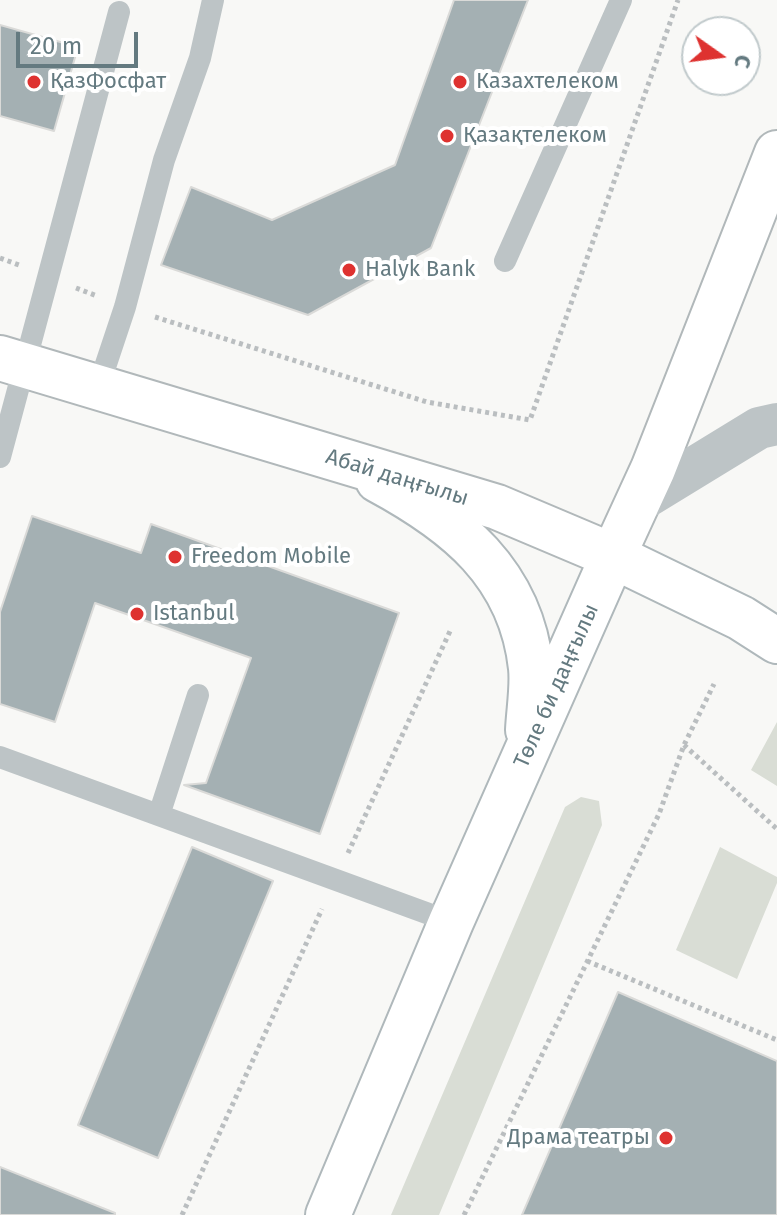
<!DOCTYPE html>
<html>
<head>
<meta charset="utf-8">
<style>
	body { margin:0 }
	#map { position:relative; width:777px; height:1215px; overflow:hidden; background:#f8f8f6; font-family:"Fira Sans",sans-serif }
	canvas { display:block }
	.north { position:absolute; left:681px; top:16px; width:80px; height:80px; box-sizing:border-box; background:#fff; border:2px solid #c1cacc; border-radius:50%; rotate:104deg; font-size:22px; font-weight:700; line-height:32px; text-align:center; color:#647a80 }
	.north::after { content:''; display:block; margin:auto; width:28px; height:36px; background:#de3230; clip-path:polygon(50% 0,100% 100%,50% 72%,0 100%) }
	.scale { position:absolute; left:16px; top:32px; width:122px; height:36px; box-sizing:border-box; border:4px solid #647a80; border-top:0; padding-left:10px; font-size:24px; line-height:28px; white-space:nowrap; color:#647a80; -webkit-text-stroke:6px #fff; paint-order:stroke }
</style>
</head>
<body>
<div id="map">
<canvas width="777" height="1215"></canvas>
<div class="north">С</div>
<div class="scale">20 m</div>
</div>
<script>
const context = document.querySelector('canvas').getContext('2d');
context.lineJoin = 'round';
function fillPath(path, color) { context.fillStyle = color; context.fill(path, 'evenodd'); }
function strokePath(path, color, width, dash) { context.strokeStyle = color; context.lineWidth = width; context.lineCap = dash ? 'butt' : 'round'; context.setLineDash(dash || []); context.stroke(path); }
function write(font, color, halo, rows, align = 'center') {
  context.font = font + ' "Fira Sans",sans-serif'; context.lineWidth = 8; context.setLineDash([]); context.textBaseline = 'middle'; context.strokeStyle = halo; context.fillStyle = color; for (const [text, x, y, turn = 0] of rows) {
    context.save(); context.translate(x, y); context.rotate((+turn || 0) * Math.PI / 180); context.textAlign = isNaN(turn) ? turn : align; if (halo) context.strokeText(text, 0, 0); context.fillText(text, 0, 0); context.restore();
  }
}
const green = new Path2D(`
	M 777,722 L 777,786 L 751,770 Z
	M 581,797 L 599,801 L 602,825 L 439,1215 L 391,1215 L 565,807 Z
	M 720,847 L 777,877 L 777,883 L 737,979 L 676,950 Z`);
const building = new Path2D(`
	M 454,0 L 528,0 L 431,248 L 308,315 L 161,265 L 191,187 L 272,220 L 395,165 Z
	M 0,25 L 78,47 L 54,131 L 0,116 Z
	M 32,516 L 141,553 L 151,524 L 399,613 L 320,834 L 184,785 L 206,783 L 251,658 L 95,603 L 55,722 L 0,704 L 0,612 Z
	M 192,847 L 273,881 L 158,1158 L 78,1125 Z
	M 618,992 L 777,1061 L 777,1215 L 522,1215 Z
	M 0,1167 L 115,1213 L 115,1215 L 0,1215 Z`);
const path = new Path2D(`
	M 0,258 L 19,265
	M 76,288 L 97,296
	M 155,317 L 427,402 L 530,420 L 678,0
	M 684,745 L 777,829
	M 348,853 L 451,629
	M 587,961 L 777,1040
	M 182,1215 L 322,909
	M 464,1215 L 659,814 L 684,745 L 714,684`);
const lane = new Path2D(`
	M 505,261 L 621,0
	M 98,388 L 125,307 L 164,160 L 200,58 L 213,0
	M 0,457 L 119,12
	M 0,757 L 451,922
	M 159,815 L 198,695`);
const street = new Path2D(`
	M 638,502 L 759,428 L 777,424`);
const secondary = new Path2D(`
	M 378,480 C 456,522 521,573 531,668 C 533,687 529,710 528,730
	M 328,1215 L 451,922 L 613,556 L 741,618 L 777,641`);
const primary = new Path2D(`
	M 0,358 L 497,507 L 613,556 L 653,469 L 777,153`);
const markers = [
	[34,82,8,"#de3230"],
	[460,82,8,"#de3230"],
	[447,136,8,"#de3230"],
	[349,270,8,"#de3230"],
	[175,557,8,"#de3230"],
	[137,614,8,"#de3230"],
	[666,1138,8,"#de3230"]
];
const poiNames = [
	["ҚазФосфат",50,82],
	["Казахтелеком",476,82],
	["Қазақтелеком",463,136],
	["Halyk Bank",365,270],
	["Freedom Mobile",191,557],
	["Istanbul",153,614],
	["Драма театры",650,1138,"right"]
];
const streetNames = [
	["Абай даңғылы",397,478,17],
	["Төле би даңғылы",557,686,-66]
];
fillPath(green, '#d9ddd5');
fillPath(building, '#a4b0b3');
strokePath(building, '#dadad8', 2);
strokePath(secondary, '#afb8bb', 48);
strokePath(primary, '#b1b8ba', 48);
strokePath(path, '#babec0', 5, [4, 4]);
strokePath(lane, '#bdc4c6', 22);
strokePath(street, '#bdc4c6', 42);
strokePath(secondary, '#fff', 44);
strokePath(primary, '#fff', 44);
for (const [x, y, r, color] of markers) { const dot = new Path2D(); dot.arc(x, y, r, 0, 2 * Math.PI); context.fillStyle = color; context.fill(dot); strokePath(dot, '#fff', 3); }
write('22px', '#647a80', '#fff', poiNames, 'left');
write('22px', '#647a80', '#fff', streetNames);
</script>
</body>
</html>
